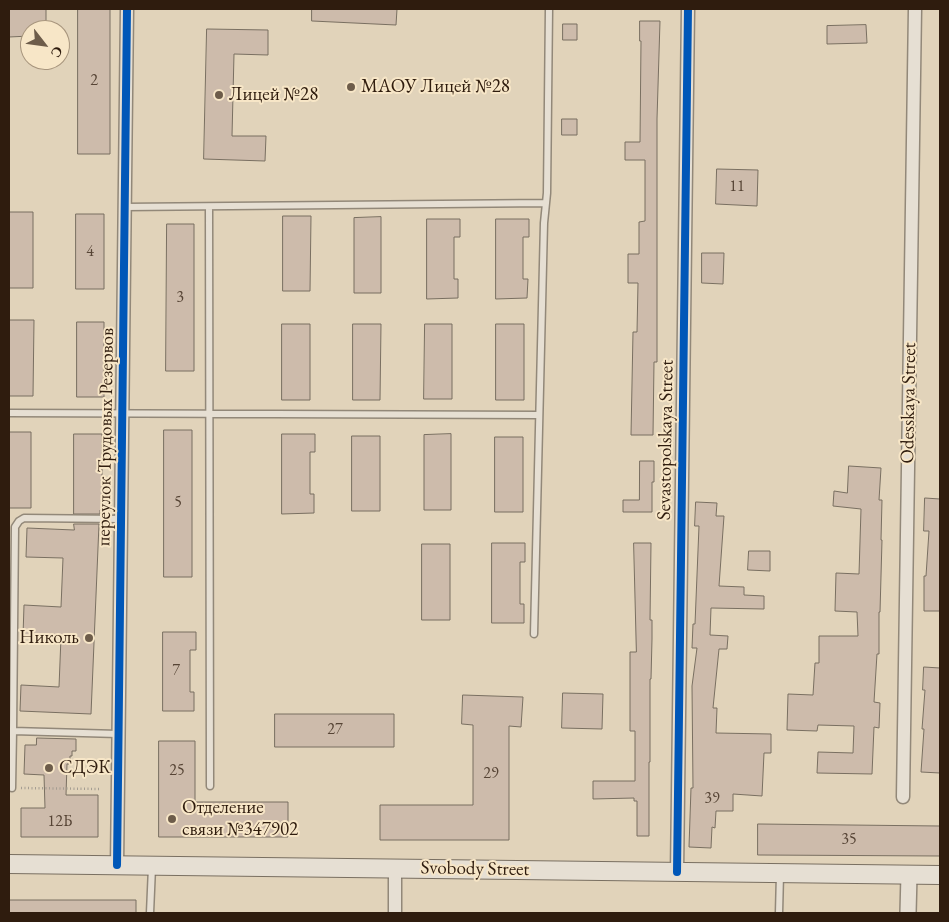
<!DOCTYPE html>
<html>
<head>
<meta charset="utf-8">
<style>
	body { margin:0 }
	#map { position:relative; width:949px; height:922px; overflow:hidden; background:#e1d3ba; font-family:"EB Garamond",serif }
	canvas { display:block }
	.frame { position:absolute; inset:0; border:10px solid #2f1c0e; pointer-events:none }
	.north { position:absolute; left:20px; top:20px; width:50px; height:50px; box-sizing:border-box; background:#f7e6c7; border:1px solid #a7957d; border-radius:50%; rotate:120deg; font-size:14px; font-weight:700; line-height:20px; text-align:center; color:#2f1c0e }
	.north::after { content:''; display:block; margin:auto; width:18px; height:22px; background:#6d5c4a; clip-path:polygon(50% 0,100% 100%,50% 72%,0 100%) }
</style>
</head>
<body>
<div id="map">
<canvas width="949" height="922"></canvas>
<div class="frame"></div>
<div class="north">С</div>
</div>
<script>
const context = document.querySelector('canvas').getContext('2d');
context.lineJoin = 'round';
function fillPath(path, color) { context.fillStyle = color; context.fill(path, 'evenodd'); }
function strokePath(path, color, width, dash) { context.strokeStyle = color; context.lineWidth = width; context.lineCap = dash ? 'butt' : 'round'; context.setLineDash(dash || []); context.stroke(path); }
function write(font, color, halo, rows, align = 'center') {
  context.font = font + ' "EB Garamond",serif'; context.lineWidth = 4; context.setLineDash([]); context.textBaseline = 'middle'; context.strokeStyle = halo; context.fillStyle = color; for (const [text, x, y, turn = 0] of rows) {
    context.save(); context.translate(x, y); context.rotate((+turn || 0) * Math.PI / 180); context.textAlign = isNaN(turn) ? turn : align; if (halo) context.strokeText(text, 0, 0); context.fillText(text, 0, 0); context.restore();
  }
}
const building = new Path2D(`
	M 9,9 L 46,9 L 46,30 L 30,30 L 30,36 L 9,37 Z
	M 78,9 L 110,9 L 110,154 L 78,154 Z
	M 312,9 L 397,9 L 396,25 L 312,21 Z
	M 640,21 L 660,21 L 657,119 L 657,362 L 654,362 L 653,435 L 631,435 L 633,332 L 637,332 L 638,283 L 628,283 L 628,254 L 639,254 L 639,222 L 645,221 L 645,160 L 625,160 L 625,142 L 640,142 L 641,41 L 640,41 Z
	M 563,24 L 577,24 L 577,40 L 563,40 Z
	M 866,25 L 867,43 L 827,44 L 827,26 Z
	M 207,29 L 268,30 L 268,55 L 234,54 L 232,136 L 266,136 L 265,161 L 204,159 Z
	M 562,119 L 577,119 L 577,135 L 562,135 Z
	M 717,169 L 758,170 L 757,206 L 716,204 Z
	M 9,212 L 33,212 L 33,288 L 9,288 Z
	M 76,214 L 104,214 L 104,289 L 76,289 Z
	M 283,216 L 311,216 L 310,291 L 283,291 Z
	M 381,217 L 381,293 L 354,293 L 354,218 Z
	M 427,219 L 460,219 L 460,237 L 454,237 L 454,279 L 458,279 L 458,298 L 427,299 Z
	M 496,219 L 529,219 L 529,237 L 523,237 L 523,279 L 528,279 L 527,298 L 496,299 Z
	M 167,224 L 194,224 L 194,371 L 166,371 Z
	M 702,253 L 724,253 L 723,284 L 702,283 Z
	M 9,320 L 34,320 L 33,396 L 9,396 Z
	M 77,322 L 104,322 L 104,397 L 77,397 Z
	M 282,324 L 310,324 L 310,400 L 282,400 Z
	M 353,324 L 381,324 L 380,400 L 353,400 Z
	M 425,324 L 452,324 L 452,399 L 424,399 Z
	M 496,324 L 524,324 L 524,400 L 496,400 Z
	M 164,430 L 192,430 L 192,577 L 164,577 Z
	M 9,432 L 31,432 L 31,508 L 9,508 Z
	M 74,434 L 102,434 L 102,510 L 100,510 L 100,514 L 74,514 Z
	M 282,434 L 315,434 L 315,452 L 310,452 L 310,494 L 314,494 L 314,513 L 282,514 Z
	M 451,434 L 451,510 L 424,510 L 424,435 Z
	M 352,436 L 380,436 L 380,511 L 352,511 Z
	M 495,437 L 523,437 L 523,512 L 495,512 Z
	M 640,461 L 654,461 L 654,482 L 652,482 L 652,512 L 623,512 L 623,500 L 639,500 Z
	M 849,466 L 881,468 L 879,500 L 882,500 L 881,540 L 882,540 L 880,612 L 879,612 L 879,654 L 877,654 L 874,702 L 880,703 L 879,728 L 874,727 L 872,774 L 817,773 L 818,752 L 853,753 L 854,726 L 818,725 L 817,731 L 787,730 L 788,694 L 813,695 L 815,663 L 819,663 L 819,636 L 858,636 L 857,612 L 835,611 L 836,573 L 859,574 L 861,509 L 833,506 L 834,491 L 847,493 Z
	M 925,498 L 940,499 L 940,611 L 924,611 L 924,576 L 926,576 L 929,531 L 924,531 Z
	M 696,502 L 717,503 L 716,516 L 724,516 L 719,586 L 744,587 L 744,595 L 764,596 L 764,609 L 711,608 L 710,635 L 728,636 L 727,649 L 719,649 L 713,708 L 717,708 L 716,733 L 771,734 L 771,753 L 764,753 L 762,796 L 733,794 L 733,811 L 716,811 L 715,828 L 712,827 L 711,848 L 689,847 L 691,788 L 693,788 L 692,686 L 697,648 L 692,648 L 693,624 L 695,624 L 699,526 L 695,526 Z
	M 74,524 L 99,524 L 91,714 L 20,711 L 21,685 L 59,687 L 61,637 L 23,636 L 24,605 L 61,607 L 63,558 L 26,557 L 27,528 L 74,530 Z
	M 492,543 L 525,543 L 525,562 L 520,562 L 520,604 L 524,604 L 524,623 L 492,623 Z
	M 634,543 L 651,543 L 650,620 L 652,620 L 652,639 L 651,679 L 650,679 L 650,762 L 649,762 L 649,836 L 637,836 L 637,801 L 634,801 L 634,798 L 593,799 L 593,781 L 635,781 L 635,731 L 630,731 L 630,652 L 636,652 Z
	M 422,544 L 450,544 L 450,620 L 422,620 Z
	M 749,551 L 770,551 L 770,571 L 748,570 Z
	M 163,632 L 196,632 L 196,650 L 190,650 L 190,692 L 194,692 L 194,711 L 163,711 Z
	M 924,667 L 940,668 L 940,773 L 921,772 L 924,729 L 922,729 L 925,690 L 923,690 Z
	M 563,693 L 603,694 L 602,729 L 562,728 Z
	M 463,695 L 523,697 L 521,727 L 509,726 L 509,840 L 380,840 L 380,805 L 473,805 L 473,725 L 462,724 Z
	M 275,714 L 394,714 L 394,747 L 275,747 Z
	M 37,738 L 76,739 L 76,751 L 72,751 L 72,756 L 70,756 L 70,764 L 67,764 L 66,795 L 98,795 L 98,837 L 21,837 L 21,808 L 45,808 L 44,775 L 24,774 L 25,745 L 36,745 Z
	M 159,741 L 195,741 L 195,802 L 288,802 L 288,837 L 159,837 Z
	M 758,824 L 940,826 L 940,856 L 758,855 Z
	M 9,900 L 136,900 L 136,913 L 9,913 Z`);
const path = new Path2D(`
	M 21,788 L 101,789`);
const service = new Path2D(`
	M 125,207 L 546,203
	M 209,207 L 210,786
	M 9,413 L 539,415
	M 534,634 L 544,223 L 547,193 L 549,9
	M 118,734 L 13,731 L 15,527 L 19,521 L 24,518 L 121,519
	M 12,788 L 13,731
	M 150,913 L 152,867
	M 779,913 L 780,874`);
const minor = new Path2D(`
	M 903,797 L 915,9
	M 117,865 L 127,9
	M 677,872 L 688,9
	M 395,913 L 395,868`);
const tertiary = new Path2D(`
	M 908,913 L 909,875`);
const secondary = new Path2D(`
	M 9,864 L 940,875`);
const cycleway = new Path2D(`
	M 117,865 L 127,9
	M 677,872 L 688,9`);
const markers = [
	[351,87,5,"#6d5c4a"],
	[219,95,5,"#6d5c4a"],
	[89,638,5,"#6d5c4a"],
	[49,768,5,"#6d5c4a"],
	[172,819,5,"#6d5c4a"]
];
const numberNames = [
	["2",94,81],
	["11",737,187],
	["4",90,252],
	["3",180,298],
	["5",178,503],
	["7",176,671],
	["27",335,730],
	["25",177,771],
	["29",491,774],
	["39",712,799],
	["12Б",60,822],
	["35",849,840]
];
const poiNames = [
	["МАОУ Лицей №28",361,87],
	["Лицей №28",229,95],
	["Николь",79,638,"right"],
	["СДЭК",59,768],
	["Отделение",182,808],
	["связи №347902",182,830]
];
const streetNames = [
	["Odesskaya Street",909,403,-89],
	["переулок Трудовых Резервов",106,437,-89],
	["Sevastopolskaya Street",666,440,-89],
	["Svobody Street",475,869,1]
];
fillPath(building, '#cdbbab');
strokePath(building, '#796f61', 1);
strokePath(service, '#928879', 9);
strokePath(minor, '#928879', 15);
strokePath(tertiary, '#928879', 18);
strokePath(secondary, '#796f61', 20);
strokePath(path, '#a49d92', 2.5, [1, 2.5]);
strokePath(service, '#e6dfd3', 6);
strokePath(minor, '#e6dfd3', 12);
strokePath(tertiary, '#e6dfd3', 15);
strokePath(secondary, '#e6dfd3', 18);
strokePath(cycleway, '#0057b8', 8);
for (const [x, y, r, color] of markers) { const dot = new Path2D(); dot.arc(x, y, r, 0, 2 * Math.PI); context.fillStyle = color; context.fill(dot); strokePath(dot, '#f7e6c7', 2); }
write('16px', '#564435', null, numberNames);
write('19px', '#2f1c0e', '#f7e6c7', poiNames, 'left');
write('19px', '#2f1c0e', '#f7e6c7', streetNames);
</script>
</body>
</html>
